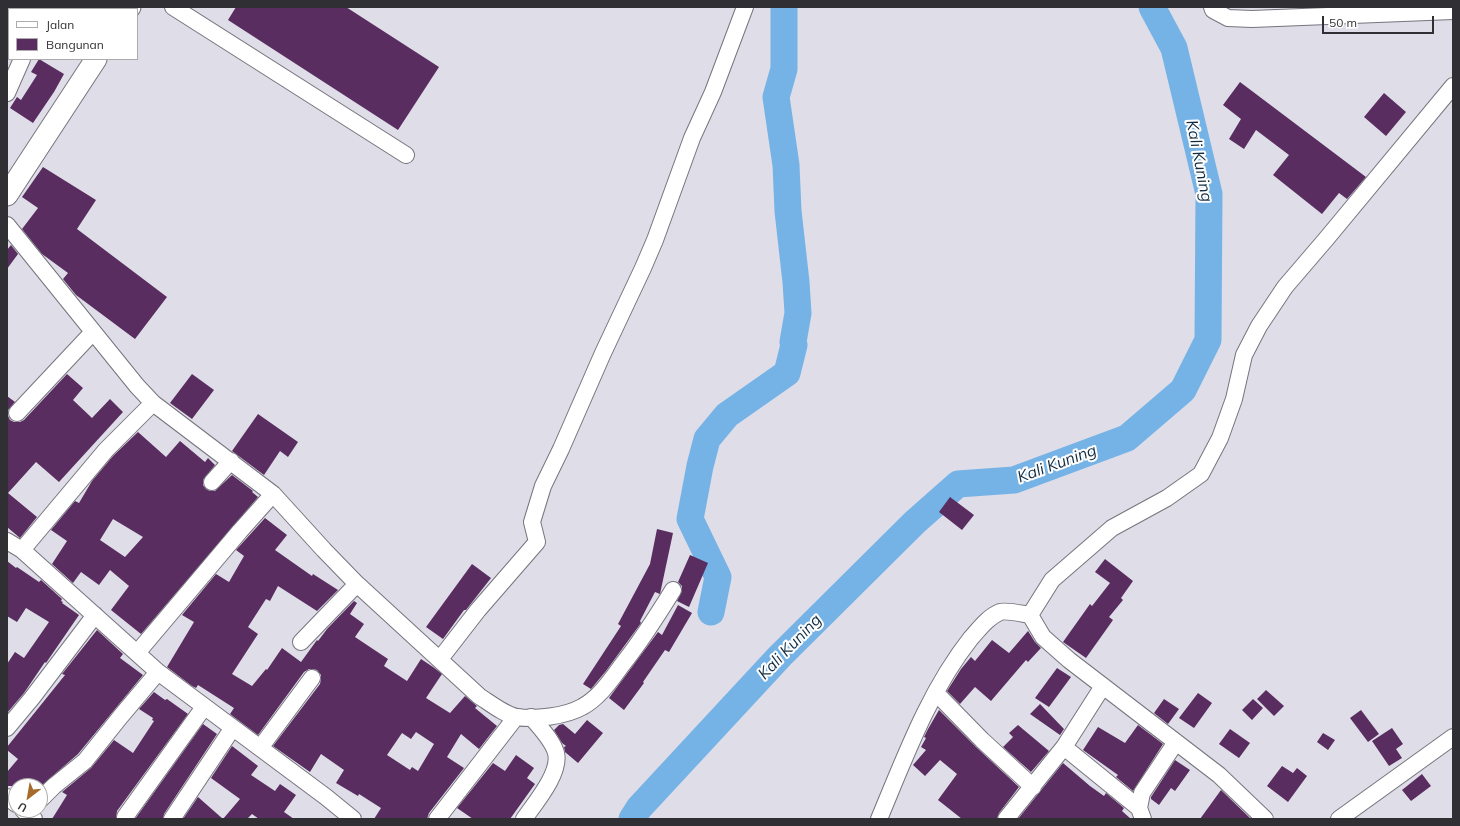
<!DOCTYPE html>
<html>
<head>
<meta charset="utf-8">
<style>
	body { margin:0 }
	#map { position:relative; width:1460px; height:826px; overflow:hidden; background:#dfdde7; font-family:Mulish,sans-serif }
	canvas { display:block }
	.frame { position:absolute; inset:0; border:8px solid #302f33; pointer-events:none }
	.legend { position:absolute; left:8px; top:8px; width:130px; height:52px; box-sizing:border-box; background:#fff; border:1px solid #acacad; margin:0; padding:5px 7px; list-style:none; font-size:12px; color:#302f33 }
	.legend li { display:flex; align-items:center; gap:8px; height:20px }
	.legend b { width:20px; border:1px solid #acacad }
	.north { position:absolute; left:8px; top:778px; width:40px; height:40px; box-sizing:border-box; background:#fff; border:1px solid #acacad; border-radius:50%; rotate:211deg; font-size:11px; font-weight:700; line-height:16px; text-align:center; color:#302f33 }
	.north::after { content:''; display:block; margin:auto; width:14px; height:18px; background:#a66b2b; clip-path:polygon(50% 0,100% 100%,50% 72%,0 100%) }
	.scale { position:absolute; left:1322px; top:16px; width:112px; height:18px; box-sizing:border-box; border:2px solid #302f33; border-top:0; padding-left:5px; font-size:12px; line-height:14px; white-space:nowrap; color:#302f33; -webkit-text-stroke:3px #fff; paint-order:stroke }
</style>
</head>
<body>
<div id="map">
<canvas width="1460" height="826"></canvas>
<div class="frame"></div>
<ul class="legend">
<li><b style="height:5px;background:#fff"></b>Jalan</li>
<li><b style="height:11px;background:#592d60"></b>Bangunan</li>
</ul>
<div class="north">U</div>
<div class="scale">50 m</div>
</div>
<script>
const context = document.querySelector('canvas').getContext('2d');
context.lineJoin = 'round';
function strokePath(path, color, width, dash) { context.strokeStyle = color; context.lineWidth = width; context.lineCap = dash ? 'butt' : 'round'; context.setLineDash(dash || []); context.stroke(path); }
function fillPath(path, color) { context.fillStyle = color; context.fill(path, 'evenodd'); }
function write(font, color, halo, rows, align = 'center') {
  context.font = font + ' Mulish,sans-serif'; context.lineWidth = 4; context.setLineDash([]); context.textBaseline = 'middle'; context.strokeStyle = halo; context.fillStyle = color; for (const [text, x, y, turn = 0] of rows) {
    context.save(); context.translate(x, y); context.rotate((+turn || 0) * Math.PI / 180); context.textAlign = isNaN(turn) ? turn : align; if (halo) context.strokeText(text, 0, 0); context.fillText(text, 0, 0); context.restore();
  }
}
const river = new Path2D(`
	M 711,612 L 718,577 L 690,519 L 700,466 L 707,439 L 727,415 L 787,373 L 794,345 L 793,342 L 798,313 L 796,282 L 788,211 L 786,165 L 776,97 L 784,69 L 784,7
	M 632,819 L 639,808 L 780,656 L 915,522 L 958,484 L 1014,480 L 1127,438 L 1183,390 L 1208,340 L 1209,194 L 1174,48 L 1152,7`);
const building = new Path2D(`
	M 236,7 L 346,7 L 439,67 L 398,130 L 228,20 Z
	M 39,59 L 64,74 L 54,92 L 33,123 L 10,108 L 17,97 L 21,100 L 37,75 L 31,72 Z
	M 1240,82 L 1366,177 L 1347,199 L 1339,193 L 1322,214 L 1273,175 L 1289,155 L 1256,130 L 1244,149 L 1229,139 L 1241,119 L 1223,105 Z
	M 1384,93 L 1406,112 L 1386,136 L 1364,117 Z
	M 43,167 L 96,200 L 77,229 L 167,297 L 135,339 L 76,295 L 63,279 L 68,273 L 42,254 L 22,229 L 38,208 L 22,197 Z
	M 11,245 L 18,254 L 7,269 L 7,250 Z
	M 67,374 L 83,388 L 73,400 L 92,418 L 110,399 L 123,412 L 59,482 L 36,462 L 8,493 L 37,517 L 20,538 L 7,527 L 7,396 L 15,402 L 8,410 L 8,416 L 10,420 L 14,422 L 20,422 L 24,420 Z
	M 192,374 L 214,390 L 192,419 L 170,403 Z
	M 258,414 L 298,442 L 288,457 L 280,451 L 264,475 L 232,451 Z
	M 138,432 L 166,457 L 180,441 L 205,462 L 208,458 L 215,465 L 203,480 L 203,485 L 206,489 L 210,491 L 215,491 L 232,475 L 253,491 L 252,492 L 258,497 L 141,634 L 111,610 L 129,586 L 110,570 L 99,585 L 81,572 L 73,583 L 52,564 L 67,541 L 51,530 L 75,501 L 79,503 L 92,481 L 113,456 ZM 113,519 L 143,537 L 125,557 L 100,540 Z
	M 950,497 L 974,515 L 962,530 L 939,512 Z
	M 265,518 L 287,535 L 275,550 L 312,576 L 313,574 L 338,590 L 317,611 L 278,586 L 270,601 L 266,599 L 248,627 L 258,634 L 232,674 L 252,686 L 266,669 L 267,670 L 282,648 L 301,662 L 317,640 L 318,641 L 327,629 L 354,601 L 357,603 L 350,614 L 364,624 L 355,637 L 388,659 L 384,666 L 407,681 L 421,659 L 433,667 L 442,674 L 426,698 L 450,713 L 465,696 L 477,706 L 475,708 L 497,726 L 479,749 L 461,734 L 447,757 L 464,768 L 429,813 L 427,819 L 374,819 L 381,808 L 359,794 L 358,796 L 336,783 L 344,770 L 321,754 L 310,772 L 273,746 L 320,684 L 321,679 L 321,675 L 317,670 L 313,669 L 309,669 L 304,672 L 258,735 L 230,714 L 234,708 L 198,685 L 196,688 L 192,686 L 167,667 L 194,622 L 182,615 L 216,574 L 229,582 L 244,556 L 236,550 ZM 416,732 L 434,744 L 418,771 L 412,767 L 410,770 L 387,755 L 402,733 L 411,739 Z
	M 657,529 L 673,533 L 660,594 L 655,592 L 640,621 L 641,623 L 606,671 L 591,689 L 583,684 L 621,626 L 618,624 L 650,564 Z
	M 690,555 L 708,563 L 689,607 L 677,601 L 682,591 L 682,586 L 678,582 Z
	M 1105,559 L 1133,581 L 1121,598 L 1123,600 L 1109,617 L 1113,620 L 1086,658 L 1063,642 L 1090,604 L 1092,606 L 1110,583 L 1095,572 Z
	M 7,561 L 16,568 L 17,567 L 39,582 L 41,580 L 62,599 L 61,601 L 63,602 L 62,603 L 79,615 L 46,663 L 45,662 L 24,693 L 7,713 L 7,664 L 15,652 L 24,658 L 49,622 L 26,608 L 17,622 L 7,616 Z
	M 472,564 L 491,578 L 466,610 L 464,610 L 443,639 L 426,627 Z
	M 678,605 L 692,613 L 669,652 L 665,650 L 643,682 L 644,683 L 624,710 L 609,698 L 658,632 L 662,635 Z
	M 97,630 L 123,654 L 120,658 L 143,675 L 78,754 L 41,786 L 7,786 L 7,772 L 18,759 L 7,750 L 7,747 L 65,675 L 62,674 Z
	M 1028,631 L 1035,642 L 1041,648 L 1028,662 L 1026,660 L 991,701 L 975,687 L 960,704 L 947,691 L 961,669 L 971,657 L 975,661 L 992,640 L 1009,653 Z
	M 1057,668 L 1071,677 L 1049,707 L 1035,698 Z
	M 1266,690 L 1284,706 L 1274,716 L 1257,699 Z
	M 154,692 L 165,700 L 167,699 L 188,714 L 117,811 L 116,819 L 52,819 L 67,795 L 62,792 L 91,768 L 114,740 L 133,753 L 154,721 L 152,720 L 153,718 L 139,709 Z
	M 1198,693 L 1212,703 L 1194,728 L 1179,718 Z
	M 1164,699 L 1179,709 L 1168,724 L 1154,713 Z
	M 1253,699 L 1263,708 L 1252,720 L 1242,710 Z
	M 1040,704 L 1064,729 L 1060,735 L 1030,714 Z
	M 939,710 L 976,747 L 1019,787 L 999,813 L 997,819 L 962,819 L 938,800 L 957,774 L 940,760 L 925,776 L 913,765 L 926,750 L 921,747 L 926,738 L 924,737 L 928,729 Z
	M 1361,710 L 1379,734 L 1368,742 L 1350,718 Z
	M 587,720 L 603,733 L 578,763 L 565,752 L 564,747 L 566,746 L 562,743 L 554,730 L 559,725 L 563,724 L 575,734 Z
	M 203,724 L 217,734 L 164,814 L 163,819 L 135,819 Z
	M 1018,725 L 1049,751 L 1031,772 L 1003,747 L 1013,737 L 1009,733 Z
	M 1138,725 L 1163,744 L 1133,791 L 1116,777 L 1118,775 L 1083,750 L 1098,727 L 1125,743 Z
	M 1392,728 L 1403,744 L 1396,749 L 1402,758 L 1389,766 L 1372,741 Z
	M 1230,729 L 1250,743 L 1239,758 L 1219,744 Z
	M 1323,733 L 1335,740 L 1328,750 L 1317,742 Z
	M 232,746 L 258,766 L 251,775 L 275,791 L 280,784 L 296,795 L 284,812 L 294,819 L 259,819 L 252,814 L 247,819 L 183,819 L 198,797 L 223,819 L 240,799 L 211,778 Z
	M 516,755 L 534,768 L 527,778 L 535,784 L 510,819 L 473,819 L 457,808 L 493,763 L 505,771 Z
	M 1175,760 L 1190,770 L 1175,791 L 1171,788 L 1159,805 L 1151,799 L 1151,797 Z
	M 1063,763 L 1090,786 L 1104,796 L 1106,793 L 1124,808 L 1122,811 L 1131,819 L 1018,819 Z
	M 1282,766 L 1293,773 L 1297,768 L 1307,776 L 1288,802 L 1267,786 Z
	M 1422,774 L 1431,786 L 1411,801 L 1402,790 Z
	M 1221,790 L 1250,818 L 1249,819 L 1200,819 Z`);
const minor = new Path2D(`
	M 173,7 L 406,155
	M 1212,7 L 1213,10 L 1228,18 L 1252,19 L 1453,11
	M 37,9 L 37,7
	M 7,93 L 22,59
	M 7,225 L 137,386 L 153,403 L 273,494 L 324,550 L 357,584 L 479,696 C 490,703 505,715 517,717 C 535,720 566,716 582,707 C 599,698 611,680 622,665 C 641,641 657,616 673,590
	M 17,413 L 93,332
	M 212,482 L 231,461
	M 7,541 L 22,550 L 158,672 L 326,797 L 353,819
	M 22,550 L 106,450 L 153,403
	M 301,642 L 357,584
	M 137,653 L 240,531 L 273,494
	M 440,659 L 478,610 L 537,542 L 532,522 L 543,486 L 561,449 L 603,353 L 643,268 L 655,240 L 692,138 L 713,92 L 745,7
	M 936,693 L 982,740 L 1033,787
	M 7,728 L 32,698 L 95,615
	M 1064,747 L 1139,808
	M 260,748 L 312,678
	M 7,797 L 16,804
	M 40,800 L 54,786 L 85,761 L 121,716 L 158,672
	M 23,810 L 34,819
	M 125,817 L 204,707
	M 172,819 L 232,729
	M 437,819 L 516,717
	M 524,819 C 535,803 561,773 556,753 C 553,741 539,726 531,717
	M 879,819 C 905,757 929,691 971,638 C 980,628 988,617 1000,612 C 1006,610 1023,614 1030,615
	M 1006,819 L 1064,747 L 1103,686
	M 1143,819 L 1139,808 L 1142,793 L 1176,742
	M 1265,819 L 1219,775 L 1069,660 L 1043,637 L 1030,615 L 1052,580 L 1112,528 L 1167,498 L 1201,474 L 1220,438 L 1234,399 L 1244,355 L 1259,326 L 1285,287 L 1327,238 L 1453,86
	M 1339,819 L 1453,737`);
const major = new Path2D(`
	M 128,9 L 130,7
	M 7,195 L 96,59`);
const waterNames = [
	["Kali Kuning",1199,161,79],
	["Kali Kuning",1057,464,-20],
	["Kali Kuning",790,647,-46]
];
strokePath(river, '#75b3e7', 27);
fillPath(building, '#592d60');
strokePath(minor, '#76747d', 18);
strokePath(major, '#76747d', 23);
strokePath(minor, '#fff', 16);
strokePath(major, '#fff', 21);
write('italic 16px', '#122d42', '#fff', waterNames);
</script>
</body>
</html>
